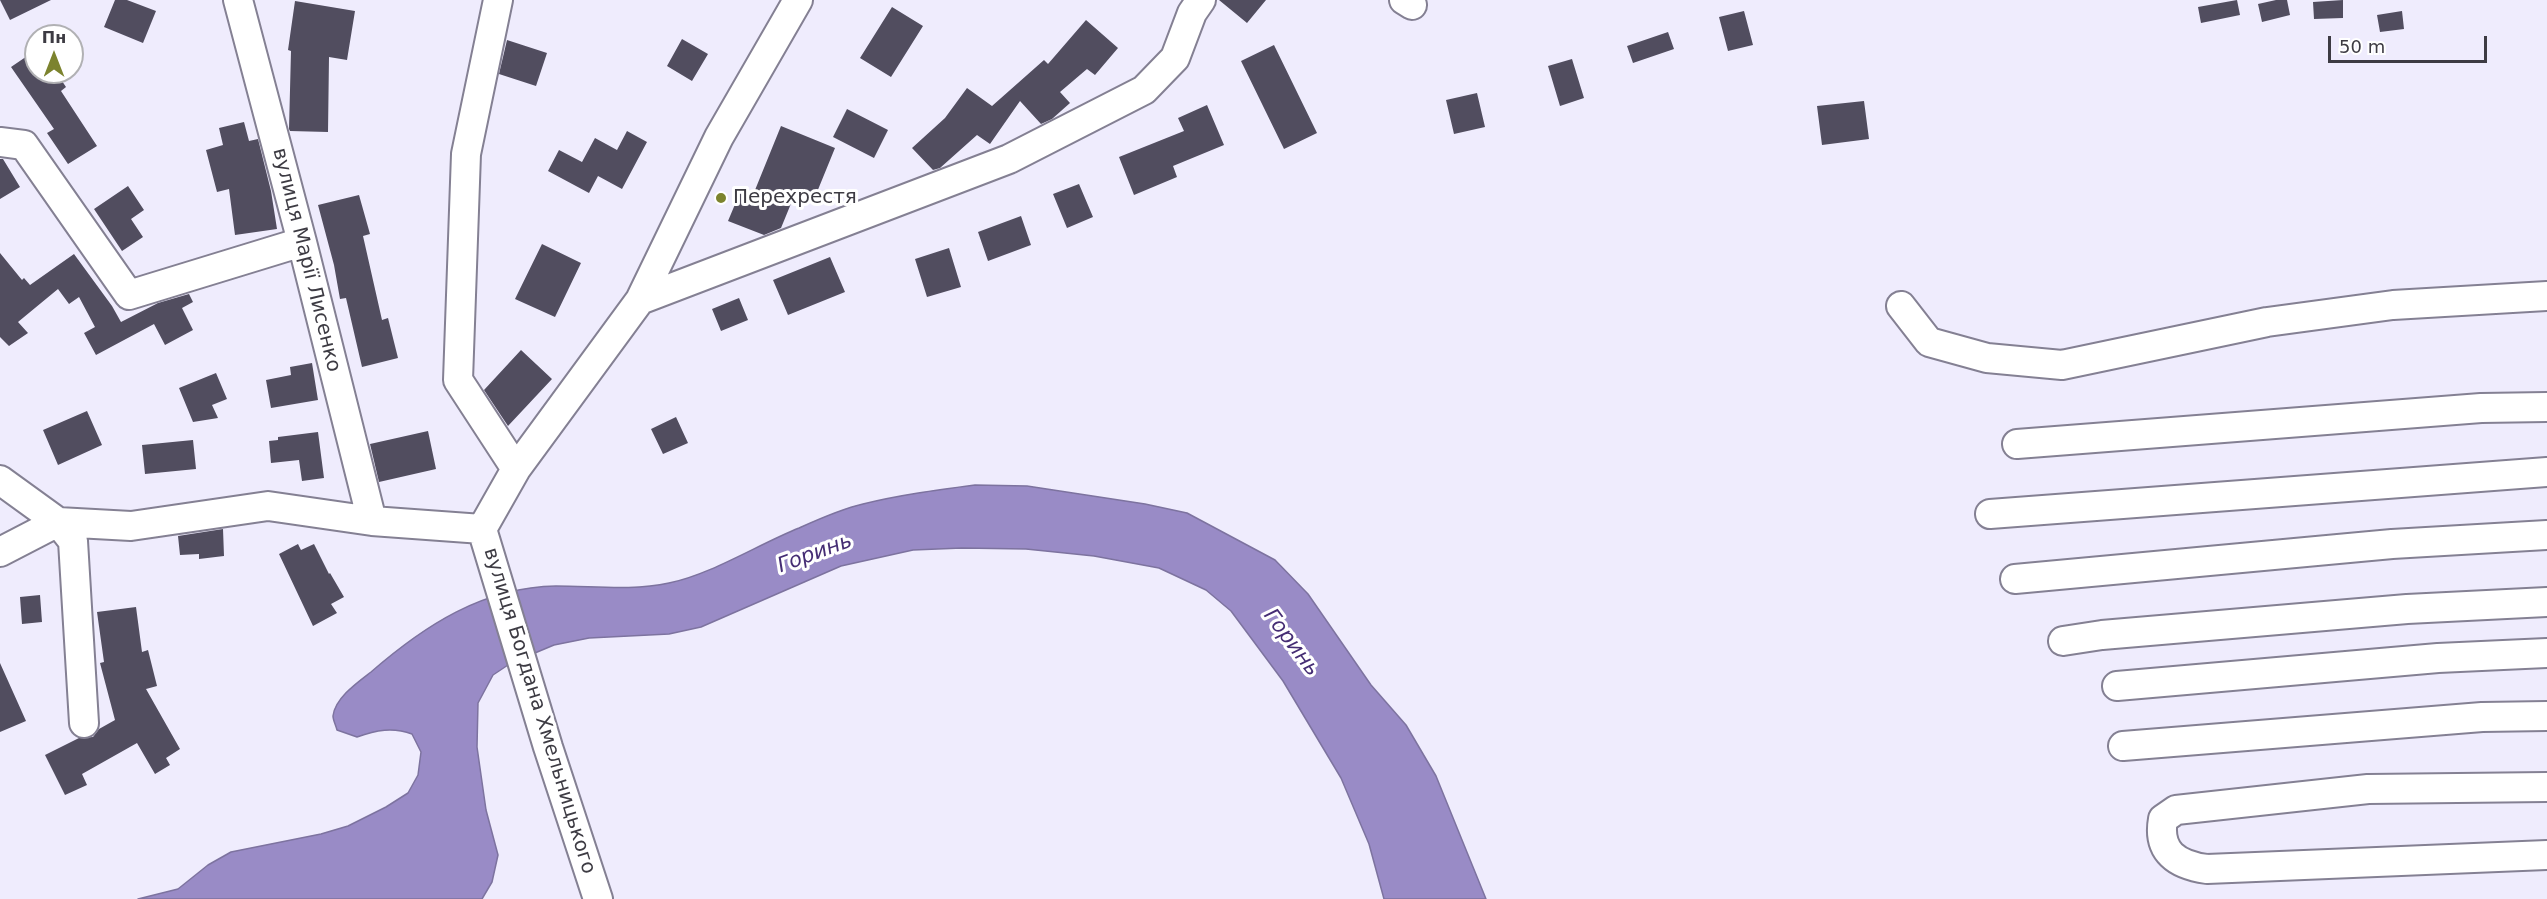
<!DOCTYPE html>
<html>
<head>
<meta charset="utf-8">
<style>
	body { margin:0 }
	#map { position:relative; width:2547px; height:899px; overflow:hidden; background:#efecfd; font-family:"DejaVu Sans",sans-serif }
	canvas { display:block }
	.north { position:absolute; left:24px; top:24px; width:60px; height:60px; box-sizing:border-box; background:#fff; border:2px solid #b1b1b4; border-radius:50%; rotate:0deg; font-size:16px; font-weight:700; line-height:24px; text-align:center; color:#3d3b43 }
	.north::after { content:''; display:block; margin:auto; width:21px; height:27px; background:#7c832e; clip-path:polygon(50% 0,100% 100%,50% 72%,0 100%) }
	.scale { position:absolute; left:2328px; top:36px; width:159px; height:27px; box-sizing:border-box; border:3px solid #3d3b43; border-top:0; padding-left:8px; font-size:18px; line-height:21px; white-space:nowrap; color:#3d3b43; -webkit-text-stroke:4px #fff; paint-order:stroke }
</style>
</head>
<body>
<div id="map">
<canvas width="2547" height="899"></canvas>
<div class="north">Пн</div>
<div class="scale">50 m</div>
</div>
<script>
const context = document.querySelector('canvas').getContext('2d');
context.lineJoin = 'round';
function fillPath(path, color) { context.fillStyle = color; context.fill(path, 'evenodd'); }
function strokePath(path, color, width, dash) { context.strokeStyle = color; context.lineWidth = width; context.lineCap = dash ? 'butt' : 'round'; context.setLineDash(dash || []); context.stroke(path); }
function write(font, color, halo, rows, align = 'center') {
  context.font = font + ' "DejaVu Sans",sans-serif'; context.lineWidth = 6; context.setLineDash([]); context.textBaseline = 'middle'; context.strokeStyle = halo; context.fillStyle = color; for (const [text, x, y, turn = 0] of rows) {
    context.save(); context.translate(x, y); context.rotate((+turn || 0) * Math.PI / 180); context.textAlign = isNaN(turn) ? turn : align; if (halo) context.strokeText(text, 0, 0); context.fillText(text, 0, 0); context.restore();
  }
}
const water = new Path2D(`
	M 975,485 L 1027,486 L 1145,504 L 1187,513 L 1275,560 L 1308,594 L 1371,685 L 1406,725 L 1436,776 L 1486,899 L 1384,899 L 1369,844 L 1341,778 L 1283,681 L 1231,611 L 1206,590 L 1159,568 L 1094,556 L 1026,549 L 962,548 L 913,550 L 841,566 L 701,627 L 669,634 L 589,638 L 554,645 L 511,663 L 493,675 L 478,703 L 477,747 L 486,810 L 498,855 L 492,882 L 482,899 L 138,899 L 178,889 L 208,865 L 231,852 L 321,834 L 348,826 L 386,807 L 408,793 L 418,775 L 421,752 L 412,734 C 393,727 376,730 357,737 L 337,730 C 336,726 333,720 333,716 C 335,698 358,682 371,672 C 424,626 483,587 556,586 C 594,586 632,591 669,583 C 710,575 759,544 799,528 C 819,519 841,509 863,504 C 899,495 937,490 975,485 Z`);
const building = new Path2D(`
	M 0,0 L 51,0 L 10,20 Z
	M 115,0 L 127,0 L 156,11 L 143,43 L 104,27 Z
	M 1219,0 L 1266,0 L 1247,23 Z
	M 2237,0 L 2240,15 L 2201,23 L 2198,7 Z
	M 2276,0 L 2287,0 L 2290,15 L 2262,22 L 2258,4 Z
	M 2343,0 L 2343,18 L 2314,19 L 2313,2 Z
	M 295,1 L 355,11 L 347,60 L 329,57 L 328,132 L 290,131 L 289,129 L 291,51 L 288,50 Z
	M 892,7 L 923,26 L 891,77 L 860,58 Z
	M 1744,11 L 1753,45 L 1728,51 L 1719,17 Z
	M 2402,11 L 2404,29 L 2380,32 L 2377,15 Z
	M 1086,20 L 1118,48 L 1095,75 L 1087,69 L 1060,92 L 1070,103 L 1052,119 L 1041,124 L 1020,101 L 990,144 L 977,135 L 940,168 L 933,170 L 912,148 L 945,118 L 967,88 L 992,106 L 1044,60 L 1048,64 Z
	M 1668,32 L 1674,49 L 1633,63 L 1627,46 Z
	M 682,39 L 708,54 L 692,81 L 667,66 Z
	M 507,40 L 547,53 L 536,86 L 499,74 Z
	M 1274,45 L 1317,133 L 1284,149 L 1241,61 Z
	M 36,50 L 36,72 L 56,72 L 66,87 L 61,91 L 97,146 L 68,164 L 47,133 L 54,129 L 11,67 Z
	M 1572,59 L 1584,98 L 1560,106 L 1548,66 Z
	M 1477,93 L 1485,127 L 1454,134 L 1446,100 Z
	M 1864,101 L 1869,139 L 1822,145 L 1817,106 Z
	M 1207,105 L 1224,145 L 1173,166 L 1177,177 L 1134,195 L 1119,157 L 1184,131 L 1178,118 Z
	M 847,109 L 888,130 L 874,158 L 833,137 Z
	M 244,122 L 249,141 L 258,139 L 271,191 L 277,229 L 235,235 L 229,189 L 217,192 L 206,150 L 223,145 L 219,128 Z
	M 781,126 L 835,148 L 815,197 L 797,189 L 781,228 L 764,235 L 728,221 L 741,190 L 753,195 Z
	M 627,131 L 647,142 L 622,189 L 598,176 L 589,193 L 548,171 L 559,150 L 582,162 L 595,138 L 617,150 Z
	M 0,159 L 3,159 L 20,187 L 0,199 Z
	M 1079,184 L 1093,217 L 1067,228 L 1053,194 Z
	M 128,186 L 144,210 L 131,219 L 143,237 L 122,251 L 94,209 Z
	M 359,195 L 370,234 L 363,236 L 382,320 L 388,318 L 398,358 L 362,367 L 346,298 L 340,299 L 334,265 L 318,205 Z
	M 1021,216 L 1031,245 L 988,261 L 978,232 Z
	M 542,244 L 581,263 L 555,317 L 515,299 Z
	M 949,248 L 961,287 L 927,297 L 915,259 Z
	M 0,253 L 22,280 L 24,278 L 30,285 L 74,254 L 112,306 L 121,322 L 158,303 L 189,294 L 193,302 L 182,308 L 193,330 L 165,345 L 154,324 L 96,355 L 84,333 L 95,327 L 79,297 L 69,304 L 58,289 L 18,322 L 28,333 L 9,346 L 0,337 Z
	M 830,257 L 845,292 L 788,315 L 773,280 Z
	M 739,298 L 748,320 L 721,331 L 712,309 Z
	M 521,350 L 552,379 L 508,426 L 484,390 Z
	M 312,363 L 318,400 L 271,408 L 266,380 L 291,375 L 290,367 Z
	M 216,373 L 227,399 L 212,405 L 218,418 L 193,422 L 179,388 Z
	M 87,411 L 102,445 L 58,465 L 43,430 Z
	M 676,417 L 688,443 L 663,454 L 651,429 Z
	M 428,431 L 436,469 L 379,482 L 370,444 Z
	M 318,432 L 324,478 L 302,481 L 299,460 L 271,463 L 269,441 L 278,440 L 278,437 Z
	M 193,440 L 196,469 L 145,474 L 142,445 Z
	M 223,529 L 224,556 L 199,559 L 199,554 L 180,555 L 178,536 Z
	M 298,544 L 301,550 L 314,544 L 329,574 L 330,573 L 344,597 L 331,604 L 337,613 L 313,626 L 279,554 Z
	M 40,595 L 42,622 L 22,624 L 20,597 Z
	M 136,607 L 142,652 L 148,650 L 157,686 L 146,689 L 180,749 L 166,758 L 170,765 L 155,774 L 137,743 L 82,774 L 87,785 L 65,795 L 45,755 L 79,738 L 93,737 L 99,729 L 115,720 L 100,663 L 104,662 L 97,612 Z
	M 0,663 L 26,721 L 0,732 Z`);
const minor = new Path2D(`
	M 238,0 L 302,242 L 372,521
	M 498,0 L 466,154 L 458,380 L 516,469
	M 1404,0 L 1412,5
	M 0,142 L 24,145 L 129,295 L 302,242
	M 640,300 L 1009,159 L 1144,90 L 1175,58 L 1192,13 L 1201,0
	M 1901,306 L 1929,342 L 1987,358 L 2062,365 L 2267,322 L 2393,305 L 2547,296
	M 2017,444 L 2481,408 L 2547,407
	M 0,480 L 58,522 L 131,526 L 268,506 L 372,521 L 482,529
	M 1990,514 L 2547,472
	M 0,552 L 58,522 L 73,541 L 84,723
	M 2015,579 L 2392,544 L 2547,535
	M 2063,641 L 2102,635 L 2407,609 L 2547,602
	M 2117,686 L 2438,658 L 2547,653
	M 2123,746 L 2482,717 L 2547,716
	M 2547,787 L 2368,789 L 2176,810 L 2163,819 C 2157,852 2177,865 2207,869 L 2547,855
	M 598,899 L 548,747 L 482,529 L 516,469 L 640,300 L 719,137 L 798,0`);
const markers = [
	[721,198,6,"#7c832e"]
];
const poiNames = [
	["Перехрестя",733,198]
];
const streetNames = [
	["вулиця Марії Лисенко",306,260,76],
	["вулиця Богдана Хмельницького",539,711,73]
];
const waterNames = [
	["Горинь",815,554,-20],
	["Горинь",1291,643,53]
];
fillPath(water, '#998bc6');
strokePath(water, '#7d739f', 1.5);
fillPath(building, '#514d5f');
strokePath(minor, '#848093', 32);
strokePath(minor, '#fff', 28);
for (const [x, y, r, color] of markers) { const dot = new Path2D(); dot.arc(x, y, r, 0, 2 * Math.PI); context.fillStyle = color; context.fill(dot); strokePath(dot, '#fff', 2); }
write('20px', '#3d3b43', '#fff', poiNames, 'left');
write('20px', '#3d3b43', '#fff', streetNames);
write('italic 21px', '#452d74', '#fff', waterNames);
</script>
</body>
</html>
